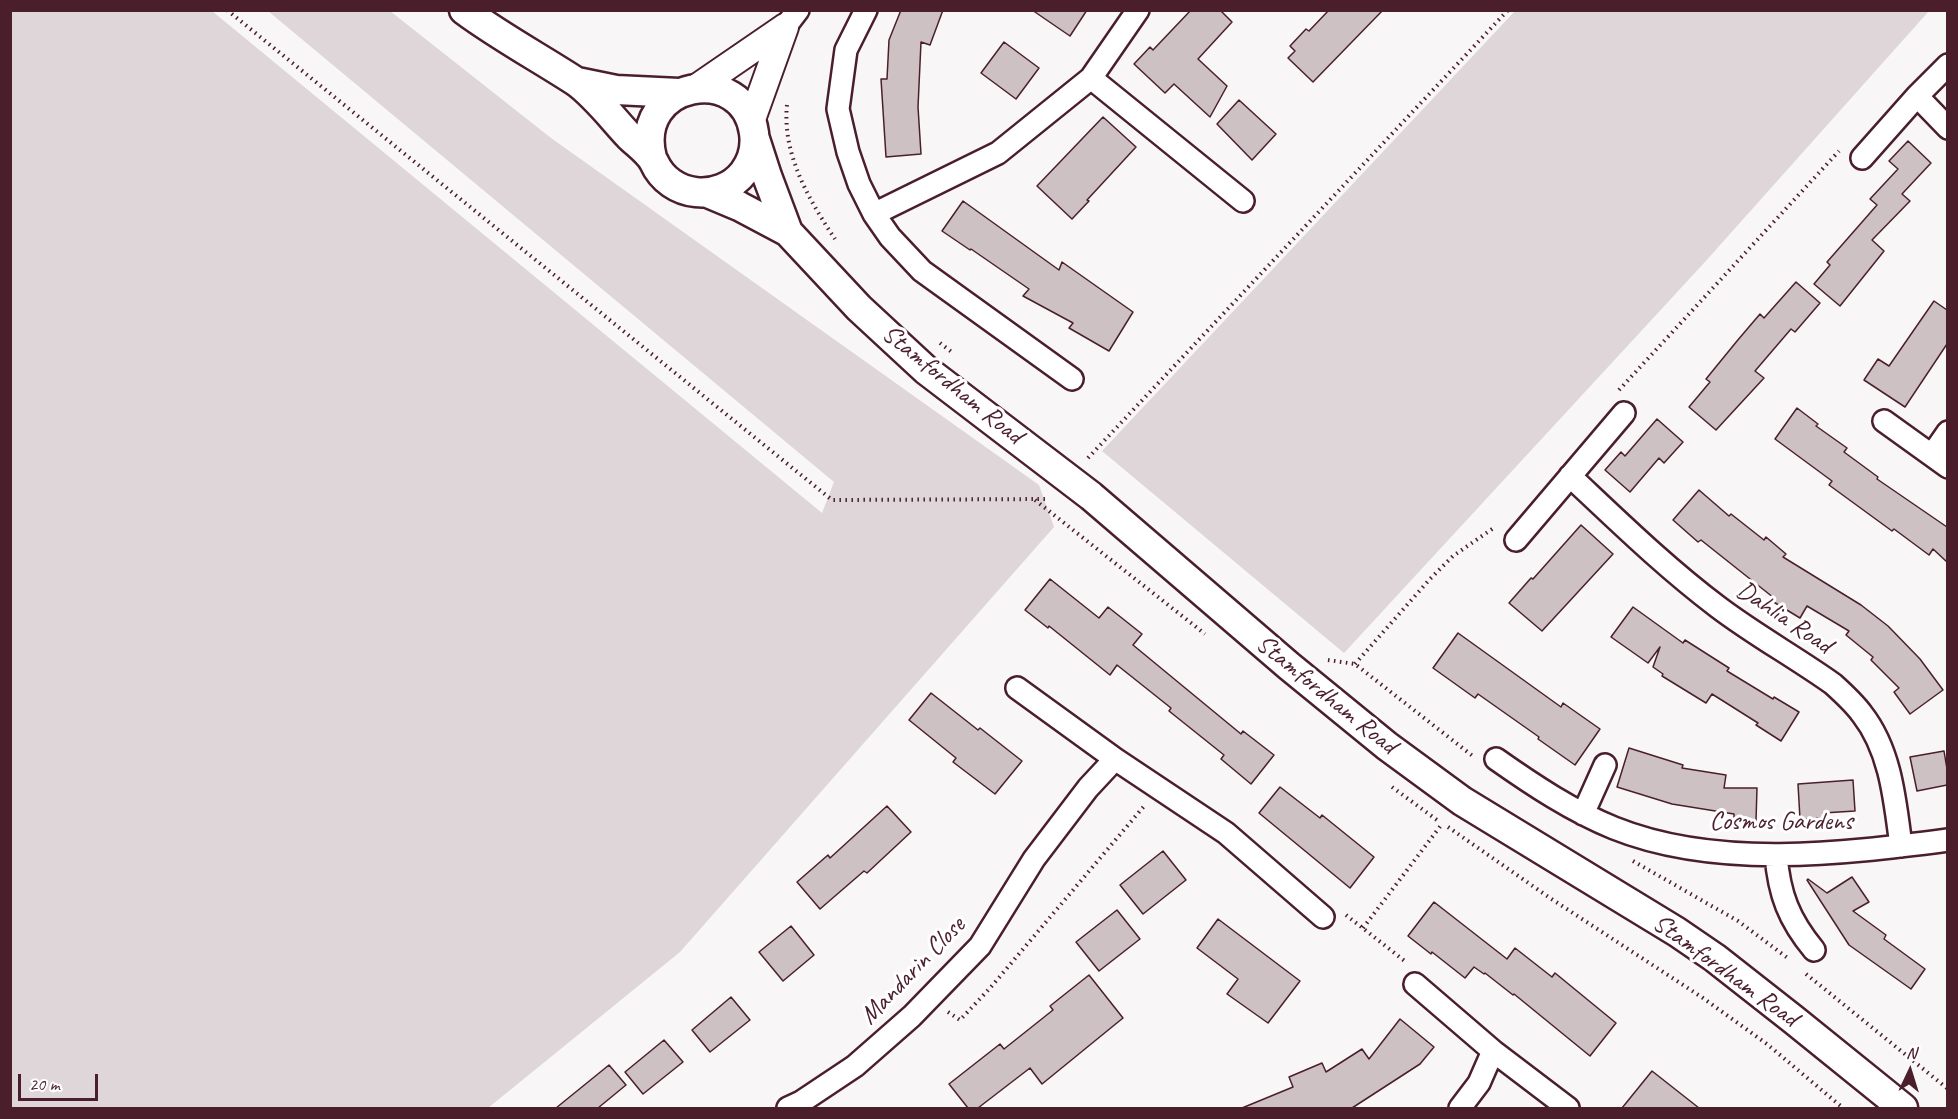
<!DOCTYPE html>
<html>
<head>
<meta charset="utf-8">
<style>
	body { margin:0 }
	#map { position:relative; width:1958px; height:1119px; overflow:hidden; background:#f8f6f7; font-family:Caveat,sans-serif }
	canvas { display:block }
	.frame { position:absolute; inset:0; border:12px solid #4a1f2b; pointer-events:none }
	.north { position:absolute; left:1880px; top:1041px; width:60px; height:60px; -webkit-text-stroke:4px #fff; paint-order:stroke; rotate:4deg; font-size:16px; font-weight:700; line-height:24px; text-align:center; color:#4a1f2b }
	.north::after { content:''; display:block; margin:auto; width:21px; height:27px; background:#4a1f2b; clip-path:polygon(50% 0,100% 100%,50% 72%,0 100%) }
	.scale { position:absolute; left:18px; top:1074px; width:80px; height:27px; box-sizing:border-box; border:3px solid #4a1f2b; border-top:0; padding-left:8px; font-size:18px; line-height:21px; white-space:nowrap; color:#4a1f2b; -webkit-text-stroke:4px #fff; paint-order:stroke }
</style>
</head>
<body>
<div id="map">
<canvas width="1958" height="1119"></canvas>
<div class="frame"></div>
<div class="north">N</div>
<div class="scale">20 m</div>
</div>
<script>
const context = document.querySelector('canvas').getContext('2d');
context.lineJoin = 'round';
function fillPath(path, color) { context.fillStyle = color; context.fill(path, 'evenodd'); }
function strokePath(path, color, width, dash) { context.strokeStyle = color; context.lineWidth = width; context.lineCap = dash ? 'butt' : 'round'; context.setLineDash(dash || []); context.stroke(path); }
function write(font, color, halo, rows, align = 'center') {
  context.font = font + ' Caveat,sans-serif'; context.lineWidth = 6; context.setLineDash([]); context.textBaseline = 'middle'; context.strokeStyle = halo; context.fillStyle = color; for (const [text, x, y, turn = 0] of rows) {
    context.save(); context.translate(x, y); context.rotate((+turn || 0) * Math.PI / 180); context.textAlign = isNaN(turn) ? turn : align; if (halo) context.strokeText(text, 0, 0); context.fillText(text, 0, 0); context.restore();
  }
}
const green = new Path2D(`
	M 10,11 L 212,11 L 822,513 L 834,482 L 268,11 L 390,11 L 551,138 L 1039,485 L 1054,527 L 680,952 L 488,1108 L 11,1108 Z
	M 1515,11 L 1929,11 L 1704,263 L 1344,653 L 1102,451 Z`);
const building = new Path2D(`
	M 901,10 L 943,10 L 930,45 L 921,42 L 918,107 L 921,154 L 886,157 L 881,79 L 887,79 L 889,40 Z
	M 1032,10 L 1087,10 L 1070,36 Z
	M 1191,10 L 1220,10 L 1232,22 L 1198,59 L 1227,86 L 1210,117 L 1174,84 L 1165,93 L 1134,64 L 1150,47 L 1153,50 Z
	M 1329,10 L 1383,10 L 1313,82 L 1288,58 L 1295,51 L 1290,46 L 1306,29 L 1309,31 Z
	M 1004,42 L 1039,68 L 1016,99 L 981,73 Z
	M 1239,100 L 1276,134 L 1252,160 L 1217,124 Z
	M 1103,117 L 1136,147 L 1087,200 L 1089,201 L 1072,219 L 1037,186 Z
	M 1908,141 L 1931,163 L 1902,194 L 1910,201 L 1872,240 L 1884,251 L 1840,306 L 1814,284 L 1830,265 L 1827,262 L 1877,205 L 1870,199 L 1898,169 L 1889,161 Z
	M 963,201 L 1059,270 L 1062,262 L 1133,312 L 1109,351 L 1069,328 L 1073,323 L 1023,296 L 1029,289 L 971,249 L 970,250 L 942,231 Z
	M 1796,282 L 1820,303 L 1795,332 L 1791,329 L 1755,371 L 1764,378 L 1716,430 L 1689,407 L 1710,382 L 1706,379 L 1737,341 L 1760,314 L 1764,318 Z
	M 1934,301 L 1947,310 L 1947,344 L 1905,407 L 1864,380 L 1878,359 L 1889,366 Z
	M 1797,408 L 1818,424 L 1816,426 L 1847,448 L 1844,452 L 1878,477 L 1877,479 L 1947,527 L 1947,562 L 1933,549 L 1929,555 L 1894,529 L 1892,531 L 1829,485 L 1832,481 L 1775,439 Z
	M 1657,419 L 1683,442 L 1664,463 L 1659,458 L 1630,492 L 1605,470 L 1621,452 L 1625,456 Z
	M 1699,490 L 1729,516 L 1731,514 L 1764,540 L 1766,537 L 1786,554 L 1783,557 L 1861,605 L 1888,626 L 1920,659 L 1943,690 L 1910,714 L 1894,692 L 1899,688 L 1871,660 L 1873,657 L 1846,635 L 1849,631 L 1807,606 L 1800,618 L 1772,601 L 1774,598 L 1701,540 L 1698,542 L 1673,520 Z
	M 1581,525 L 1613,554 L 1542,631 L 1509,603 L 1531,578 L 1533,579 Z
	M 1050,579 L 1099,618 L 1108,607 L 1142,634 L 1133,645 L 1241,734 L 1243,731 L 1274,755 L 1251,784 L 1221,759 L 1224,755 L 1169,711 L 1171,708 L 1117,665 L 1110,675 L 1049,626 L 1048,628 L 1025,610 Z
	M 1633,607 L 1683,643 L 1685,640 L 1729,668 L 1727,671 L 1773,699 L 1774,697 L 1799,712 L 1781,741 L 1756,725 L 1758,723 L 1712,694 L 1706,703 L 1662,676 L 1663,674 L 1653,667 L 1660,647 L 1648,663 L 1611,637 Z
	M 1458,633 L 1561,707 L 1563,703 L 1600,729 L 1575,765 L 1538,739 L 1539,737 L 1478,694 L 1475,698 L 1433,668 Z
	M 931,693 L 978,730 L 980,728 L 1022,761 L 995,794 L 953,762 L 956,758 L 909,720 Z
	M 1629,748 L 1683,765 L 1682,768 L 1726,775 L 1724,788 L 1757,788 L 1756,821 L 1734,820 L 1734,814 L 1672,804 L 1617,787 Z
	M 1944,751 L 1947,769 L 1947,785 L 1917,791 L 1910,757 Z
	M 1853,780 L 1855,811 L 1823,813 L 1823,818 L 1800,819 L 1798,784 Z
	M 1280,787 L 1320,818 L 1322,815 L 1374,857 L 1350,888 L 1259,813 Z
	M 887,806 L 911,832 L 867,873 L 864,871 L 820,909 L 797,882 L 828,855 L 830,858 Z
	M 1163,851 L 1186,880 L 1143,914 L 1120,885 Z
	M 1852,877 L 1869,902 L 1853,911 L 1886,935 L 1884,939 L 1925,969 L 1911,989 L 1849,945 L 1807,880 L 1808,879 L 1827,893 Z
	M 1434,902 L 1507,959 L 1515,948 L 1552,977 L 1555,973 L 1616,1023 L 1590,1056 L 1514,994 L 1513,995 L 1485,973 L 1484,974 L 1474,967 L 1465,978 L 1432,952 L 1431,954 L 1408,936 Z
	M 1117,910 L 1140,939 L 1099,971 L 1076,942 Z
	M 1218,919 L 1300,981 L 1268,1023 L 1227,994 L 1238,979 L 1197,948 Z
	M 791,926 L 814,955 L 783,981 L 759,952 Z
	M 1089,975 L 1123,1018 L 1042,1084 L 1030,1068 L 978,1108 L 968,1108 L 949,1084 L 1000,1044 L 1004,1049 L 1053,1010 L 1050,1006 Z
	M 731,997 L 750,1020 L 710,1052 L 692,1030 Z
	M 1400,1019 L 1434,1047 L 1420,1064 L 1352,1108 L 1242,1108 L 1293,1087 L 1289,1077 L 1322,1063 L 1326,1072 L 1362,1049 L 1369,1059 Z
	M 664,1040 L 683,1062 L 643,1094 L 625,1072 Z
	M 609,1065 L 626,1085 L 598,1108 L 556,1108 Z
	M 1652,1071 L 1699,1108 L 1622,1108 Z`);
const path = new Path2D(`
	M 227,10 L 832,500 L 1049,499
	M 787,105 C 782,154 809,200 835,239
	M 940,343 L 953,353
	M 1619,390 L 1839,151
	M 1088,458 L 1508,10
	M 1035,500 L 1205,634
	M 1328,660 L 1355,664 L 1474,757
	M 1355,664 L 1430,579 L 1453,556 L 1495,527
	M 1392,787 L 1437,820
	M 1448,827 L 1550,898 L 1703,998 L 1767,1044 L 1843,1108
	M 1633,861 L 1738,921 L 1789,959
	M 1346,915 L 1406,962
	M 1363,928 L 1442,824
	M 1806,974 L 1948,1089
	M 948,1012 L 960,1020 L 991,987 L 1145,805`);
const minor = new Path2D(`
	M 866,10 L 846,50 L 838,109 L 848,152 L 859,184 L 874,214 L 890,237 L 922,271 L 1072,379
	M 785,27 L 798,10
	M 1091,78 L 1243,201
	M 1917,96 L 1948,128
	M 1862,158 L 1917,96 L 1948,65
	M 874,214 L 998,153 L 1091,78 L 1138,10
	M 1884,421 L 1948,467
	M 1932,455 L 1948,432
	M 1570,476 C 1618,521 1665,567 1718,607 C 1755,635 1795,657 1833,684 C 1843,693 1854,703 1862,714 C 1891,751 1895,801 1901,846
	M 1516,540 L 1624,413
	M 1115,759 L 1226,833 L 1323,917
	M 1496,759 C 1533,785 1572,811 1614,828 C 1716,869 1842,854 1948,840
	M 1583,814 L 1605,765
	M 1776,855 C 1779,894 1789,920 1814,950
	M 1415,984 L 1493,1051 L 1479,1083 L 1460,1108
	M 1493,1051 L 1568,1108
	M 788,1108 L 801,1102 L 855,1066 L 912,1016 L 980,946 L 1034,859 L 1088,788 L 1115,759 L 1017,688`);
const tertiary = new Path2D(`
	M 696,88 L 785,27
	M 751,122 L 785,27`);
const secondary = new Path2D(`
	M 464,10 C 499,36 538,57 575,81 C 594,94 613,119 629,136 C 637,144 649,152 654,162 C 670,198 720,203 744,172 C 752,161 756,147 754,133 C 744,61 632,81 652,158
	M 577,82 L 616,90 L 679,93
	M 755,139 L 767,176 L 788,232
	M 708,193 L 739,206 L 788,232 L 859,308 L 926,370 L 1091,496 L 1289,666 L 1387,746 L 1462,801 L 1677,932 L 1715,958 L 1794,1020 L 1903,1108`);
const streetNames = [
	["Stamfordham Road",952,385,39],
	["Dahlia Road",1784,618,34],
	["Stamfordham Road",1326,695,39],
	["Cosmos Gardens",1781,822],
	["Mandarin Close",913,971,-46],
	["Stamfordham Road",1725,971,36]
];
fillPath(green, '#ded6d9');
fillPath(building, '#cdc1c4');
strokePath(building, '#4a1f2b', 1.5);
strokePath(minor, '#4a1f2b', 26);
strokePath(tertiary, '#4a1f2b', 30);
strokePath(secondary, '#4a1f2b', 33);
strokePath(path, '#4a1f2b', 4, [1.5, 4.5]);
strokePath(minor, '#fff', 21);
strokePath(tertiary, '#fff', 26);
strokePath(secondary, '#fff', 28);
write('26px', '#4a1f2b', '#fff', streetNames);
</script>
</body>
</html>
